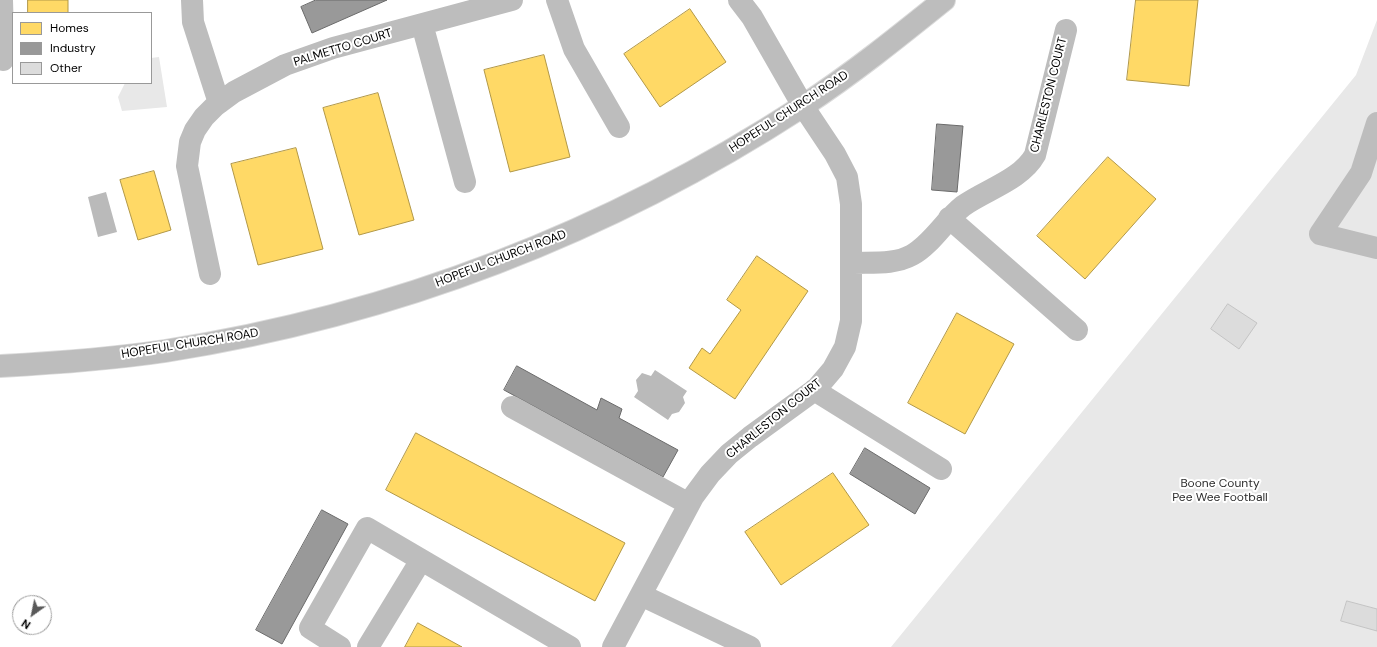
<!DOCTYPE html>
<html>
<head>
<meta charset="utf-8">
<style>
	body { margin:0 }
	#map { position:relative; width:1377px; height:647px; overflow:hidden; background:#fff; font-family:"DM Sans",sans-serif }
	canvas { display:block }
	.legend { position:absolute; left:12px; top:12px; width:140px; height:72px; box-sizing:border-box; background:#fff; border:1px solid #999; margin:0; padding:5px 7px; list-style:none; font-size:12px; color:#000 }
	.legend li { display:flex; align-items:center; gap:8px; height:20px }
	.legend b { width:20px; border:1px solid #999 }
	.north { position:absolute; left:12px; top:595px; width:40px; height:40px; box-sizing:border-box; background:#fff; border:1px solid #999; border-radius:50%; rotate:213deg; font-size:11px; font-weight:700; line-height:16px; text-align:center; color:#000 }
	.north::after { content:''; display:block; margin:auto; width:14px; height:18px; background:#595959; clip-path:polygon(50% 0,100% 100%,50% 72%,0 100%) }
</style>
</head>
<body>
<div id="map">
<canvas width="1377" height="647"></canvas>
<ul class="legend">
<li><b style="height:11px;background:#ffd966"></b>Homes</li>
<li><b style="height:11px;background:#999"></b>Industry</li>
<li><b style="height:11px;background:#dcdcdc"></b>Other</li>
</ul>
<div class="north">N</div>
</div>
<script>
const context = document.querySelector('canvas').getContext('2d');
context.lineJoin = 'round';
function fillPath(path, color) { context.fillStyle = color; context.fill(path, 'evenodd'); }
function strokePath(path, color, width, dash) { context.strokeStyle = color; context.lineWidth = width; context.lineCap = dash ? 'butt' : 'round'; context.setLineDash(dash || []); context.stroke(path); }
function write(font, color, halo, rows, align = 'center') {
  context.font = font + ' "DM Sans",sans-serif'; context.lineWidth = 4; context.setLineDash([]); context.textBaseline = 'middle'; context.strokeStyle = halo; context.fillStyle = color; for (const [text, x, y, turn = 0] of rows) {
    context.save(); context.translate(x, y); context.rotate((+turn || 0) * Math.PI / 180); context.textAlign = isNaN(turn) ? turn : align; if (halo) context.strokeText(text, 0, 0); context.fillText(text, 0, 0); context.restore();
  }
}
const green = new Path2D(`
	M 1377,20 L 1377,647 L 891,647 L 1356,75 Z
	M 159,57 L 167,107 L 122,111 L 118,97 L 125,83 L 151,83 L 151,58 Z`);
const water = new Path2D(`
	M 106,192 L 117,232 L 98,237 L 88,197 Z
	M 655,370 L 687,391 L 683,397 L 685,403 L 679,412 L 672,414 L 668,420 L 634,397 L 638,391 L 636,380 L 642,373 L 651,376 Z`);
const homes = new Path2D(`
	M 28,0 L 68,0 L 68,13 L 28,13 Z
	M 1136,0 L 1198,0 L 1189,86 L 1127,80 Z
	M 690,9 L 726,62 L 660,107 L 624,54 Z
	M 544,55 L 570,157 L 510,172 L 484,70 Z
	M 378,93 L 414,220 L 359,235 L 323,108 Z
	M 296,148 L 323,249 L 258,265 L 231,164 Z
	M 1108,157 L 1156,199 L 1085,279 L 1037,236 Z
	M 154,171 L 171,230 L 138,240 L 120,180 Z
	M 757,256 L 808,291 L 735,399 L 689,368 L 702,348 L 710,354 L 741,310 L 727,300 Z
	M 957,313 L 1014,344 L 965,434 L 908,403 Z
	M 416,433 L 625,543 L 595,601 L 386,490 Z
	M 833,473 L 869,525 L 781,585 L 745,532 Z
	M 418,623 L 462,647 L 405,647 Z`);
const industry = new Path2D(`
	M 316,0 L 387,0 L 312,33 L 301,7 Z
	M 937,124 L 963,126 L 957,192 L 932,190 Z
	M 517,366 L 597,410 L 601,398 L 622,409 L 619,418 L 678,450 L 663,477 L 504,390 Z
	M 865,448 L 930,488 L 915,514 L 850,474 Z
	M 322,510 L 348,524 L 282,644 L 256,630 Z`);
const building = new Path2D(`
	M 1228,304 L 1257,323 L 1239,349 L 1211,329 Z
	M 1347,601 L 1377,609 L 1377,631 L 1341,621 Z`);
const minor = new Path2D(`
	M 2,0 L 3,37
	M 192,0 L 193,22 L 219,103
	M 557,0 L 574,49 L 619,127
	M 422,24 L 465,182
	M 0,38 L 3,37 L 3,60
	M 1377,123 L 1361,173 L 1320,234 L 1377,248
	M 949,218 L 1077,330
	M 851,263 C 871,262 894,265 912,255 C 932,244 945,220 963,206 C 985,190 1021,180 1035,155 L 1066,30
	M 210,274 L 187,166 L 190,142 L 195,130 L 204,117 L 215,106 L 234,92 L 285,65 L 333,48 L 512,0
	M 814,390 L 941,469
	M 512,407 L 689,504
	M 641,595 L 750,647
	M 340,647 L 310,628 L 367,528 L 570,647
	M 368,647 L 421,560
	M 613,647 L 693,497 L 710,474 L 729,454 L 750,437 L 816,389 L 833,369 L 845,347 L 851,321 L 851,204 L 847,177 L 835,154 L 803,106 L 752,17 L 739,0`);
const major = new Path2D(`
	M 0,366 C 55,363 111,359 165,351 C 394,315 609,232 803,106 C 852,74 898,37 944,0`);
const streetNames = [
	["PALMETTO COURT",343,48,-17],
	["CHARLESTON COURT",1049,95,-76],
	["HOPEFUL CHURCH ROAD",789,112,-33],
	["HOPEFUL CHURCH ROAD",501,259,-21],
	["HOPEFUL CHURCH ROAD",190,344,-9],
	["CHARLESTON COURT",774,419,-39]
];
const parkNames = [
	["Boone County",1220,484],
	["Pee Wee Football",1220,498]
];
fillPath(green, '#e8e8e8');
fillPath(water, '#bababa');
fillPath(homes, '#ffd966');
strokePath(homes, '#b29847', 1);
fillPath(industry, '#999');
strokePath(industry, '#6b6b6b', 1);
fillPath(building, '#dcdcdc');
strokePath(building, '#c4c4c4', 1);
strokePath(major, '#dbdbdb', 24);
strokePath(minor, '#bdbdbd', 22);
strokePath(major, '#bdbdbd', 22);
write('12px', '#000', '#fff', streetNames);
write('12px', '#2d2d2d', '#fff', parkNames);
</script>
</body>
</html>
